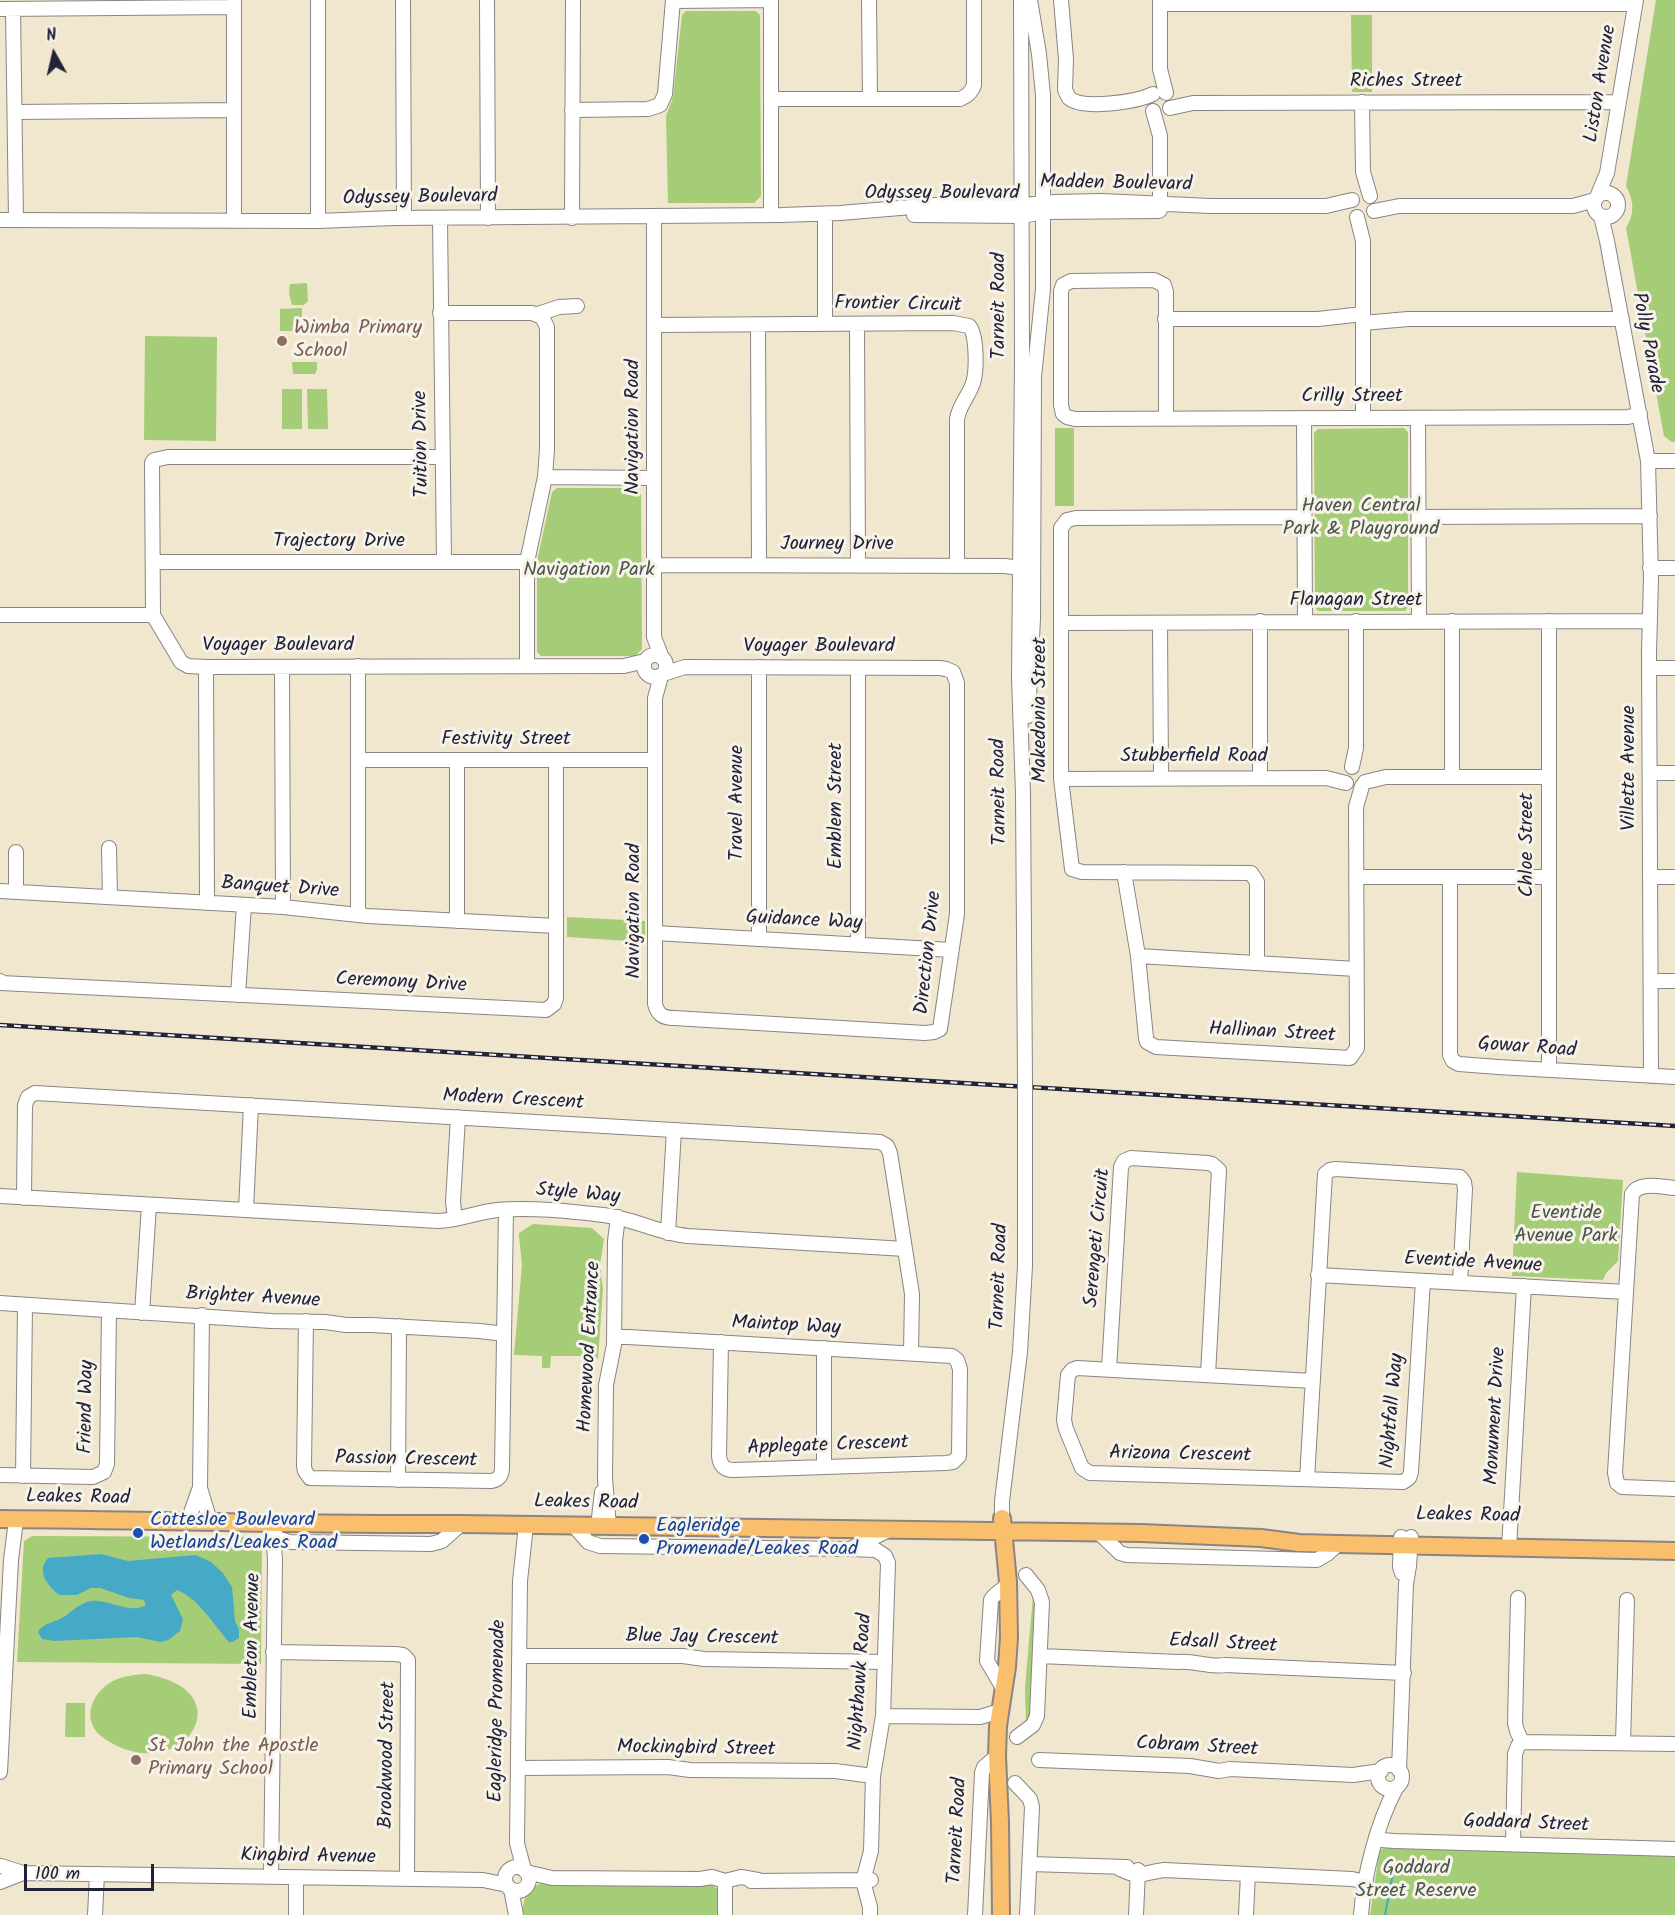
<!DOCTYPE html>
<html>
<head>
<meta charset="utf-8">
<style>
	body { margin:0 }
	#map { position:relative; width:1675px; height:1915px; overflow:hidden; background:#f1e7ce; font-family:Kalam,sans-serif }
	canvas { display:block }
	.north { position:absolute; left:24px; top:24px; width:60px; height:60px; -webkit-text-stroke:4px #f7f3e8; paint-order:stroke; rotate:352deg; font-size:16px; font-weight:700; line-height:24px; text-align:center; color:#22223b }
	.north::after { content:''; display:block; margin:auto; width:21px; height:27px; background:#22223b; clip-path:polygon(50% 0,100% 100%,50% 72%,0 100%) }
	.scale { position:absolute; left:24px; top:1864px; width:130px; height:27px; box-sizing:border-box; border:3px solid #22223b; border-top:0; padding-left:8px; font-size:18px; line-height:21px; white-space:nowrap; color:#22223b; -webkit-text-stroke:4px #f7f3e8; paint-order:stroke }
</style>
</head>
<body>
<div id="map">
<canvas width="1675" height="1915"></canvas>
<div class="north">N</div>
<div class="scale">100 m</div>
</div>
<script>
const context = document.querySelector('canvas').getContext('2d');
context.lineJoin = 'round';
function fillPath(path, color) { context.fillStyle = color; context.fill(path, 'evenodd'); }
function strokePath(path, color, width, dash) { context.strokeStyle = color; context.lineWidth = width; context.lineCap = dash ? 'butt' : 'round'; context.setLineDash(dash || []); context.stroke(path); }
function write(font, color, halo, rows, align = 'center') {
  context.font = font + ' Kalam,sans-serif'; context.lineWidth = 6; context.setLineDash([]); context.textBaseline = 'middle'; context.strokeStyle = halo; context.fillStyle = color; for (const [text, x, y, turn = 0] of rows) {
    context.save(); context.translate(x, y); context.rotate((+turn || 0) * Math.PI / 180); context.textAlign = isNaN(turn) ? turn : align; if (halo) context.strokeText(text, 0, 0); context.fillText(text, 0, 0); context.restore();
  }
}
const green = new Path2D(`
	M 1656,0 L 1675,0 L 1675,442 L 1672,442 L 1664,436 L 1626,228 C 1635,213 1634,201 1626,186 Z
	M 686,11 L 756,11 L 760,15 L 761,196 L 754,203 L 668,203 L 666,116 L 673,97 L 682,15 Z
	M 1351,15 L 1372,15 L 1372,92 L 1352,92 Z
	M 307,283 L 308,301 L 304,305 L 292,305 L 289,294 L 290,284 Z
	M 302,308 L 302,331 L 280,331 L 280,309 Z
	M 145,336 L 217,337 L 216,441 L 144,440 Z
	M 292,362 L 317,362 L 317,370 L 315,374 L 293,374 Z
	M 282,389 L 302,389 L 302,429 L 282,429 Z
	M 307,389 L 327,389 L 328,429 L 308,429 Z
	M 1055,428 L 1074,428 L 1074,506 L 1055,506 Z
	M 1404,428 L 1408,432 L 1408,607 L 1405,611 L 1318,611 L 1315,607 L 1314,433 L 1318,429 Z
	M 557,488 L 637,488 L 641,492 L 642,649 L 635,656 L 541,656 L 537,652 L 537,561 L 552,492 Z
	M 567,917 L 645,921 L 645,942 L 567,937 Z
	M 1517,1172 L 1623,1180 L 1618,1261 L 1606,1273 L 1603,1280 L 1512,1276 Z
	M 533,1224 L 592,1228 L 604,1239 L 600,1265 L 603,1289 L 598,1359 L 594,1356 L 551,1356 L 550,1368 L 542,1368 L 542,1356 L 514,1355 L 522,1265 L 519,1236 L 519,1233 Z
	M 32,1536 L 262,1537 L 261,1664 L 17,1662 L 24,1541 Z
	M 1036,1594 L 1033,1715 L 1026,1725 L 1025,1687 L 1033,1596 Z
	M 145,1674 C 248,1690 181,1790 105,1739 C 80,1723 90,1693 113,1681 C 123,1676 134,1675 145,1674 Z
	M 66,1703 L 85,1703 L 85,1737 L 65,1737 Z
	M 1386,1847 L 1675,1854 L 1675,1915 L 1370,1915 L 1378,1861 L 1377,1857 L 1380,1850 Z
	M 542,1883 L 708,1884 L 714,1886 L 719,1891 L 720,1915 L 524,1915 C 520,1901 529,1887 542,1883 Z`);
const water = new Path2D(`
	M 101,1554 L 128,1561 L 196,1555 L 211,1562 L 223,1573 L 232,1587 L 235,1621 L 239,1629 L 239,1638 L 232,1642 L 229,1642 C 214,1625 199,1599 177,1590 L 171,1595 L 183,1619 L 180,1631 L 168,1640 L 161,1642 L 136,1637 L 55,1641 L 42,1639 L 38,1632 C 43,1623 53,1623 62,1618 C 72,1612 79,1603 91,1601 C 109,1599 130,1615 146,1605 L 144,1600 L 129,1598 L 100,1588 L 91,1588 L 77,1595 L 59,1595 C 47,1585 36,1571 48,1558 Z`);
const stream = new Path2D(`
	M 1385,1915 L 1394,1868`);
const minor = new Path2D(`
	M 403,0 L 404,218
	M 487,0 L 488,218
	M 771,0 L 771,215
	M 869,0 L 870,99
	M 1021,0 L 1022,361 L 1019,677 L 1023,794 L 1025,1082
	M 1061,0 L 1066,59 L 1065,90 L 1069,98 C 1083,110 1136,102 1153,94
	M 1160,0 L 1160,69 L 1166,93
	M 673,1 L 771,0
	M 1160,4 L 1635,4
	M 0,9 L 234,7
	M 13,9 L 16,220
	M 771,99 L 960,99 C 967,96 971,93 974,85 L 974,0
	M 1362,102 L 1363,172 L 1370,196
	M 1170,108 L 1193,103 L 1619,102
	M 572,110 L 648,109 L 660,105 L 665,94 L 673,0
	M 1153,111 L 1160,136 L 1160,210
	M 15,112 L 233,110
	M1594 205a12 12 0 1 1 24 0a12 12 0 1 1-24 0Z
	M 1597,197 L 1607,173 L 1636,0
	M 1374,211 L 1399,206 L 1573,206 L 1595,200
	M 914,215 L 1022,216 L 1043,212 L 1159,211
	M 654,216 L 654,637 L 662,658
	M 1601,216 L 1607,241 L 1648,461 L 1675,461
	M 1357,217 L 1363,241 L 1363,418
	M 440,218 L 444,562
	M 572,218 L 573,0
	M 0,220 L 318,221 L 394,218 L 781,215 L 840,213 L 936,205 L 1022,205 L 1056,202 L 1102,201 L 1210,206 L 1326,206 L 1352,200
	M 234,220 L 234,0
	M 318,221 L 318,0
	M 440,313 L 532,313 L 542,317 L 547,327 L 547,449 L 545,477 L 527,562 L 527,666
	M 538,314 L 559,307 L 577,306
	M 1165,319 L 1318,319 L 1363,314
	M 1363,323 L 1408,319 L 1622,319
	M 825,324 L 825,214
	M 857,324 L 858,565
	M 654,325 L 953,323 L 969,326 C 977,334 977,371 973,383 C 969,396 959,405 957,419 L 957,565
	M 758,325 L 759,565
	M 1166,418 L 1166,292 L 1164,285 L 1154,280 L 1071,281 L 1063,285 L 1061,291 L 1061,405 L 1063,414 L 1067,417 L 1075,419 L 1628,417 L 1640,414
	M 1304,418 L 1305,621
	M 1418,418 L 1419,621
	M 442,457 L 168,457 L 154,460 L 152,463 L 153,615 L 181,662 L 188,666 L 206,667 L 624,666 L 645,661
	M 1648,461 L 1651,578 L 1649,652 L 1651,1076
	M 545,477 L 654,478
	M 1419,517 L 1650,516
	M 153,562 L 527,562
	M 655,565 L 1005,566 L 1027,569
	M 1650,568 L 1675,568
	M 0,615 L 153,615
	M 1452,621 L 1452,777
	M 1549,621 L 1549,1070
	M 1061,623 L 1650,621
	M 1160,623 L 1161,778
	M644 666a11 11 0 1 1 22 0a11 11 0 1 1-22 0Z
	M 358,666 L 358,914
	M 206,667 L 207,903
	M 282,667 L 283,907
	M 759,667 L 759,939
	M 1650,668 L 1675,668
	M 661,676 L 655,698 L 655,1004 C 658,1015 663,1018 674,1018 L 925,1033 L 934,1032 L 940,1029 L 957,914 L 957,683 L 953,672 L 946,669 L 940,668 L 685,667 L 663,674
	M 1028,716 L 1033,619 L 1034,377 L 1043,289 L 1043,95 L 1039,54 L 1030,0
	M 358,760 L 655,760
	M 1352,767 L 1356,748 L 1356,621
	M 1651,773 L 1675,773
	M 1260,778 L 1260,621
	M 1061,779 L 1326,778 L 1346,783
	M 1365,782 L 1386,777 L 1549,777
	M 109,848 L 110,897
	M 16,852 L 16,892
	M 1124,872 L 1138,956 L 1146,1038 L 1147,1042 L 1156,1047 L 1350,1058 L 1357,1048 L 1356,807 L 1362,786
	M 1356,877 L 1549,877
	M 1450,877 L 1450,1055 L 1453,1061 L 1459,1064 L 1498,1067 L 1675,1077
	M 1651,877 L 1675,877
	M 0,891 L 283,907 L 368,916 L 556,926
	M 457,921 L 457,760
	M 655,933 L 951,950
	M 858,944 L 858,668
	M 1138,956 L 1356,969
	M 1257,962 L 1257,882 L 1251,873 L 1082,872 L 1072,869 L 1061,779 L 1061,528 L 1067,520 L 1076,518 L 1304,517
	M 0,981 L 1,983 L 546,1010 L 554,1004 L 556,998 L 556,760
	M 1651,981 L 1675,981
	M 238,995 L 244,905
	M 1675,1188 C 1661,1187 1640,1181 1632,1194 L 1615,1473 L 1617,1483 L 1622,1487 L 1675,1489
	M 0,1196 L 438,1221 C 458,1221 477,1212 497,1210 C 531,1207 569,1211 603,1215 C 632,1218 658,1233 688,1236 L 905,1249
	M 24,1198 L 25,1105 L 28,1097 L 35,1093 L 880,1142 L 887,1146 L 890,1153 L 912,1294 L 911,1353
	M 246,1210 L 251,1105
	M 455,1219 L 453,1202 L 458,1117
	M 668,1233 L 674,1130
	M 1318,1275 L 1626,1292
	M 0,1303 L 271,1321 L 325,1322 L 346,1325 L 371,1325 L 480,1331 L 504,1334
	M 142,1313 L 149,1205
	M 202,1315 L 200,1488 L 210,1521
	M 306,1321 L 304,1466 L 305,1471 L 310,1478 L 491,1481 C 498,1480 502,1476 502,1468 L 506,1210
	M 614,1337 L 628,1337 L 952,1356 L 957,1360 L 960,1369 L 959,1456 L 953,1462 L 946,1463 L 734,1470 C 725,1470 720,1466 719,1456 L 721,1342
	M 1109,1369 L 1121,1167 L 1124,1161 L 1131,1158 L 1208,1163 L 1212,1164 L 1219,1170 L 1208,1375
	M 1313,1381 L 1077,1368 L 1072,1370 L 1068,1375 L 1064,1420 L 1066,1429 L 1082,1468 L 1090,1473 L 1403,1482 L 1409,1478 L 1411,1472 L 1423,1281
	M 824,1466 L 824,1348
	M 0,1475 L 93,1477 L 104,1472 L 107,1464 L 109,1310
	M 23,1476 L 25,1305
	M 1307,1479 L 1325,1174 L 1330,1170 L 1336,1169 L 1460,1177 L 1464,1182 L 1465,1189 L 1460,1282
	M 398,1480 L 399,1326
	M 1002,1518 L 1002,1501 L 1020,1352 L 1025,1266 L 1025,1107
	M 188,1521 L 199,1490
	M 574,1526 L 588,1542 L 600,1546 L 850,1549 L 876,1550 L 885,1556 L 888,1563 L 883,1716 L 873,1776 L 871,1851 L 863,1881 L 870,1907 L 870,1915
	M 598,1526 L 602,1492
	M 609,1526 L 605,1479 L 606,1385 L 614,1345 L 615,1241 L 618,1217
	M 270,1529 L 279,1539 L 290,1542 L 431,1544 L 442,1541 L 461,1524
	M 1098,1532 L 1120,1553 L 1127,1555 L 1317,1560 L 1327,1554 L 1338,1544
	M 1401,1537 L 1400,1567 L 1402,1573
	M 1509,1548 L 1524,1286
	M 850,1549 L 889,1530
	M 1518,1598 L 1515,1723 L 1517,1731 L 1522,1742
	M 273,1652 L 395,1654 L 403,1655 L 408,1660 L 407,1879
	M 520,1656 L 683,1656 L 704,1659 L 885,1662
	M 1040,1656 L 1178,1662 C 1194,1660 1209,1668 1225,1665 L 1404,1673
	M 1003,1688 L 987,1661 L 991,1600 C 995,1592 1004,1591 1008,1582
	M 883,1716 L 980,1717 L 1000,1711
	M 1017,1737 L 1033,1725 L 1037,1716 L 1042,1602 L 1038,1590 L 1026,1575
	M 1623,1743 L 1627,1600
	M 1039,1760 L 1190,1766 L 1219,1771 L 1230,1769 L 1353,1775 L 1381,1771
	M1378 1777a12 12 0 1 1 24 0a12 12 0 1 1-24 0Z
	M 518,1768 L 668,1767 L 690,1770 L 835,1771 L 873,1776
	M 1399,1770 L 1406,1584 L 1409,1566 L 1411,1537
	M 0,1772 L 11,1560 L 16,1520
	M 1015,1783 L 1030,1799 L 1032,1807 L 1027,1915
	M 1377,1837 L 1382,1840 L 1394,1841 L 1675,1849
	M 1513,1844 L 1515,1754 L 1518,1746 L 1522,1742 L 1675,1744
	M 1030,1864 L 1127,1867
	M 1,1866 L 23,1873 L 483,1880 L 507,1885
	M505 1879a12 12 0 1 1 24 0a12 12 0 1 1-24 0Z
	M 1118,1868 C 1142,1880 1140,1873 1164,1870 L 1352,1879 L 1366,1882
	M 524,1870 L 517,1843 L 520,1581 L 526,1525
	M 526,1872 L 552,1878 L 700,1879 L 712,1877 L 725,1881 L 741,1877 L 758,1880
	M 271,1877 L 275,1559 L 273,1533
	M 751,1881 L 871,1880
	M 0,1882 L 23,1873
	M 511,1889 L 516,1915
	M 95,1915 L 97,1874
	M 296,1915 L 296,1878
	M 725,1915 L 725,1881
	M 975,1915 L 982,1773 L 984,1767 L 997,1756
	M 1136,1915 L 1138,1870
	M 1246,1915 L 1248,1874
	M 1361,1915 C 1364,1874 1377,1824 1396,1788`);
const major = new Path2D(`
	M 0,1519 C 154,1520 307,1525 461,1524 L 1141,1533 L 1261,1538 L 1299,1543 L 1338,1544 L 1675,1551
	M 1001,1915 L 1000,1822 L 997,1756 L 998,1726 L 1007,1667 L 1009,1637 L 1008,1582 L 1002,1518`);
const rail = new Path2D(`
	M 0,1025 L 1675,1126`);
const minorBridge = new Path2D(`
	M 1025,1082 L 1025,1107`);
const markers = [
	[282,341,6,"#8d6e63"],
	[138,1533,6,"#1a4fb4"],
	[644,1539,6,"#1a4fb4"],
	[136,1760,6,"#8d6e63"]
];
const streetNames = [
	["Riches Street",1406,83],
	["Liston Avenue",1602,84,-81],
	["Madden Boulevard",1116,185,1],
	["Odyssey Boulevard",942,195],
	["Odyssey Boulevard",420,199,-1],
	["Frontier Circuit",898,306,1],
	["Tarneit Road",1001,306,-90],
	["Polly Parade",1646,343,79],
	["Crilly Street",1352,398],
	["Navigation Road",635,427,-90],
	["Tuition Drive",423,444,-91],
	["Trajectory Drive",339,543],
	["Journey Drive",837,546],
	["Flanagan Street",1356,602],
	["Voyager Boulevard",278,647],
	["Voyager Boulevard",819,648],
	["Makedonia Street",1042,710,-90],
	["Festivity Street",506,741],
	["Stubberfield Road",1194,758],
	["Villette Avenue",1631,768,-90],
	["Tarneit Road",1001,792,-91],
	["Travel Avenue",739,803,-90],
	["Emblem Street",838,806,-90],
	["Chloe Street",1529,845,-90],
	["Banquet Drive",280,889,4],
	["Navigation Road",636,911,-90],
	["Guidance Way",804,922,3],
	["Direction Drive",930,953,-84],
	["Ceremony Drive",401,984,3],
	["Hallinan Street",1272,1034,3],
	["Gowar Road",1527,1049,4],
	["Modern Crescent",513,1101,3],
	["Style Way",578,1195,5],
	["Serengeti Circuit",1099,1238,-85],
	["Eventide Avenue",1473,1264,3],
	["Tarneit Road",1001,1277,-88],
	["Brighter Avenue",253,1299,3],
	["Maintop Way",786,1327,3],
	["Homewood Entrance",591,1347,-87],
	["Friend Way",88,1407,-89],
	["Nightfall Way",1394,1411,-85],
	["Monument Drive",1497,1416,-87],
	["Applegate Crescent",828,1447,-2],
	["Arizona Crescent",1180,1456,1],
	["Passion Crescent",406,1461,1],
	["Leakes Road",78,1499,1],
	["Leakes Road",586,1504,1],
	["Leakes Road",1468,1517,1],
	["Blue Jay Crescent",702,1639,1],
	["Edsall Street",1223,1645,3],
	["Embleton Avenue",254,1646,-89],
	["Nighthawk Road",862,1682,-86],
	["Eagleridge Promenade",499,1711,-89],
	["Cobram Street",1197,1748,3],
	["Mockingbird Street",696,1750,1],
	["Brookwood Street",389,1755,-89],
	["Goddard Street",1526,1825,2],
	["Tarneit Road",959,1831,-87],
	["Kingbird Avenue",308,1858,1]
];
const educationNames = [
	["Wimba Primary",294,330],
	["School",294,353],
	["St John the Apostle",148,1748],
	["Primary School",148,1771]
];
const parkNames = [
	["Haven Central",1361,508],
	["Park & Playground",1361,531],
	["Navigation Park",589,572],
	["Eventide",1566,1215],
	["Avenue Park",1566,1238],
	["Goddard",1416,1870],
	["Street Reserve",1416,1893]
];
const transitNames = [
	["Cottesloe Boulevard",150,1522],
	["Wetlands/Leakes Road",150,1545],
	["Eagleridge",656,1528],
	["Promenade/Leakes Road",656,1551]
];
fillPath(green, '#a5cc77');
fillPath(water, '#46aac6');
strokePath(stream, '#46aac6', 2);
strokePath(minor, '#8a8484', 16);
strokePath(major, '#8a8484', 20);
strokePath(minor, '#fff', 14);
strokePath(major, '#f9bf6d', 16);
strokePath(rail, '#22223b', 4.5);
strokePath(rail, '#f7f3e8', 2, [7]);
strokePath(minorBridge, '#8a8484', 16, []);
strokePath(minorBridge, '#fff', 14);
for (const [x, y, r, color] of markers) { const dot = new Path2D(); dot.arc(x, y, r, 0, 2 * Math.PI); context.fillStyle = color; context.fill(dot); strokePath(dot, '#f7f3e8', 2); }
write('20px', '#22223b', '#f7f3e8', streetNames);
write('20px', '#785e54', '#f7f3e8', educationNames, 'left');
write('20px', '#49554d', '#f7f3e8', parkNames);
write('20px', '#164399', '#f7f3e8', transitNames, 'left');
</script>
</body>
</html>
